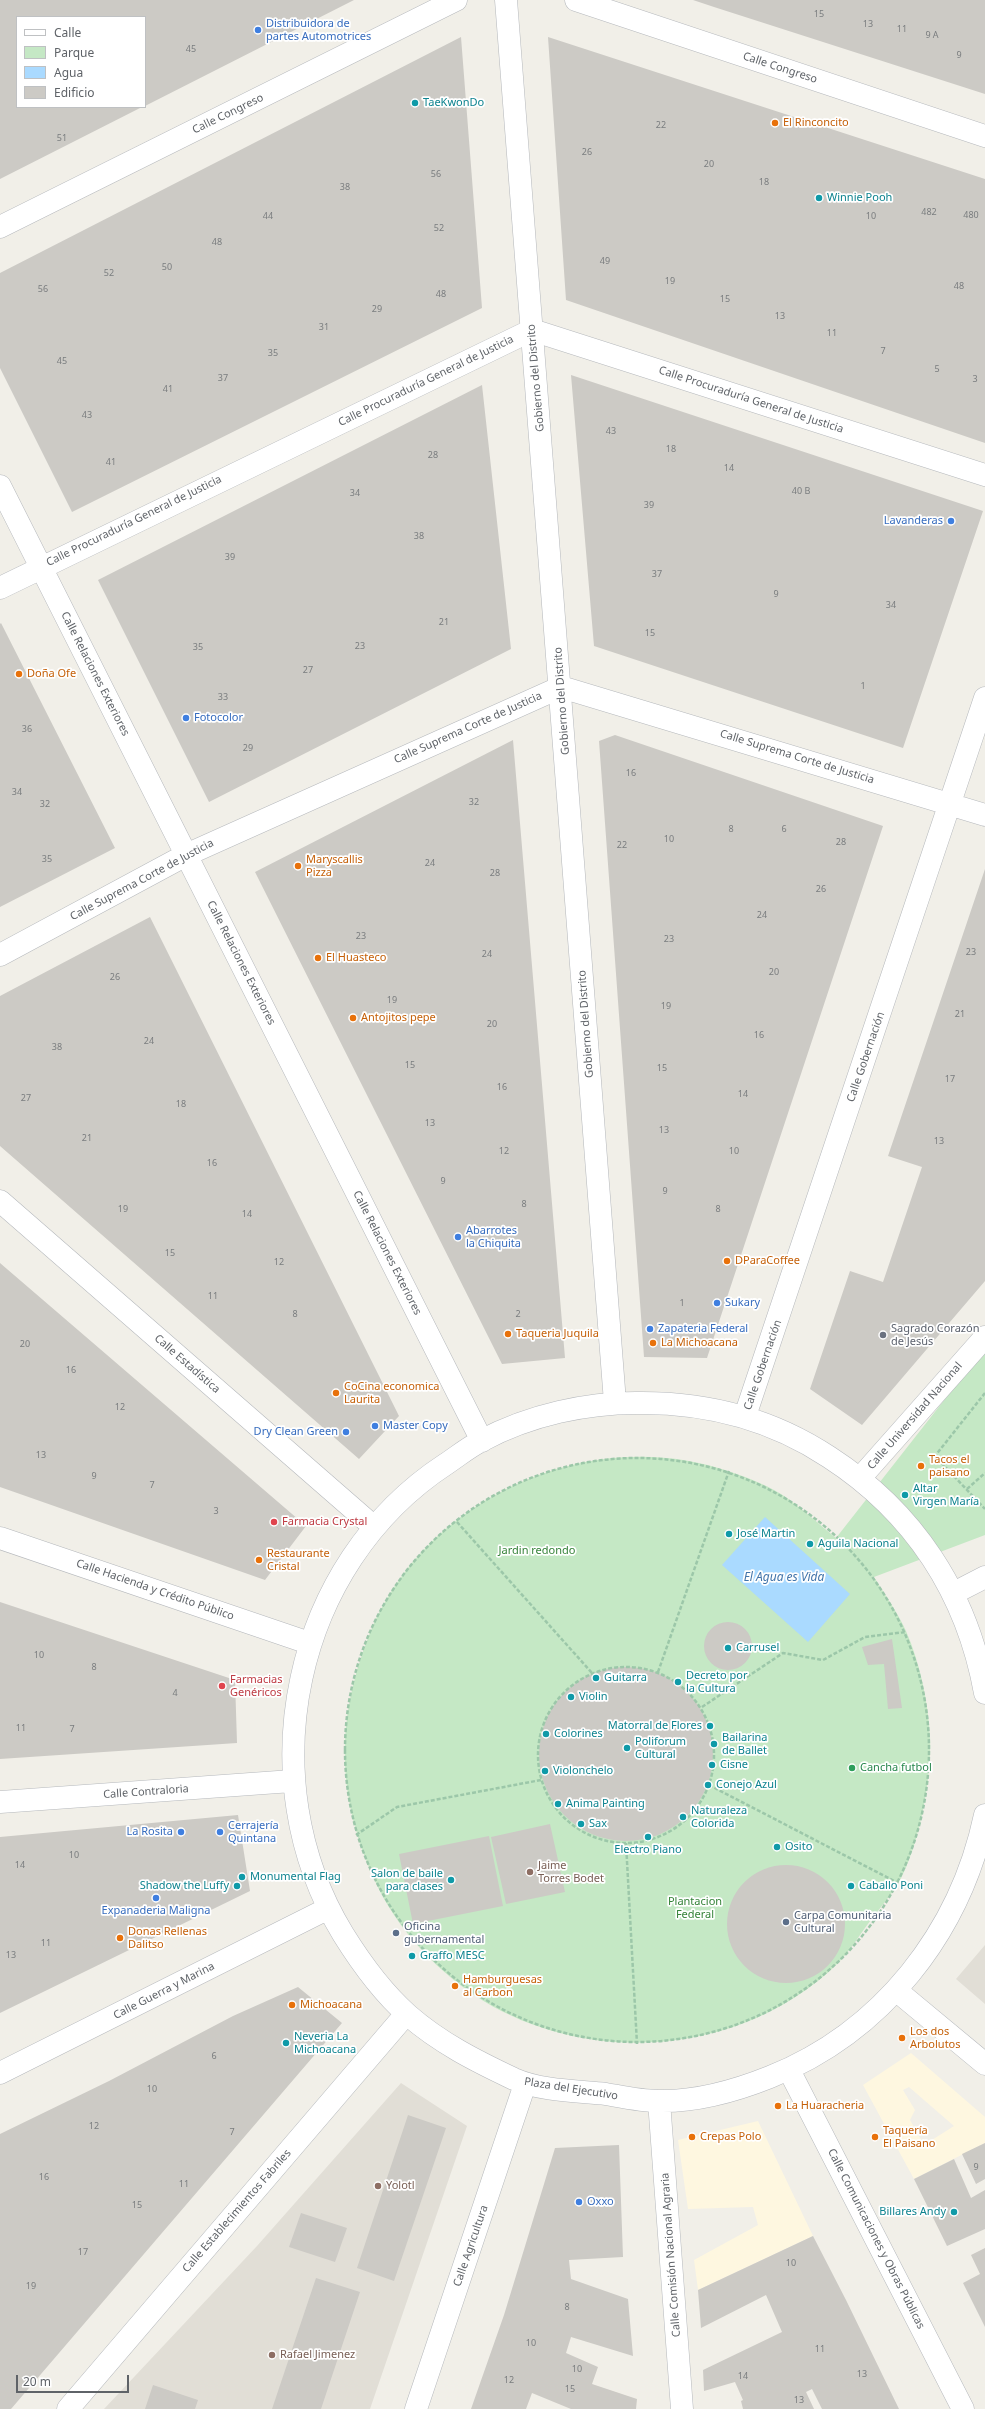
<!DOCTYPE html>
<html>
<head>
<meta charset="utf-8">
<style>
	body { margin:0 }
	#map { position:relative; width:985px; height:2409px; overflow:hidden; background:#f1efe8; font-family:"Noto Sans",sans-serif }
	canvas { display:block }
	.legend { position:absolute; left:16px; top:16px; width:130px; height:92px; box-sizing:border-box; background:#fff; border:1px solid #bfc1c3; margin:0; padding:5px 7px; list-style:none; font-size:12px; color:#5f6368 }
	.legend li { display:flex; align-items:center; gap:8px; height:20px }
	.legend b { width:20px; border:1px solid #bfc1c3 }
	.scale { position:absolute; left:16px; top:2375px; width:113px; height:18px; box-sizing:border-box; border:2px solid #5f6368; border-top:0; padding-left:5px; font-size:12px; line-height:14px; white-space:nowrap; color:#5f6368; -webkit-text-stroke:3px #fff; paint-order:stroke }
</style>
</head>
<body>
<div id="map">
<canvas width="985" height="2409"></canvas>
<ul class="legend">
<li><b style="height:5px;background:#fff"></b>Calle</li>
<li><b style="height:11px;background:#c5e8c5"></b>Parque</li>
<li><b style="height:11px;background:#aadaff"></b>Agua</li>
<li><b style="height:11px;background:#cccac5"></b>Edificio</li>
</ul>
<div class="scale">20 m</div>
</div>
<script>
const context = document.querySelector('canvas').getContext('2d');
context.lineJoin = 'round';
function fillPath(path, color) { context.fillStyle = color; context.fill(path, 'evenodd'); }
function strokePath(path, color, width, dash) { context.strokeStyle = color; context.lineWidth = width; context.lineCap = dash ? 'butt' : 'round'; context.setLineDash(dash || []); context.stroke(path); }
function write(font, color, halo, rows, align = 'center') {
  context.font = font + ' "Noto Sans",sans-serif'; context.lineWidth = 3.5; context.setLineDash([]); context.textBaseline = 'middle'; context.strokeStyle = halo; context.fillStyle = color; for (const [text, x, y, turn = 0] of rows) {
    context.save(); context.translate(x, y); context.rotate((+turn || 0) * Math.PI / 180); context.textAlign = isNaN(turn) ? turn : align; if (halo) context.strokeText(text, 0, 0); context.fillText(text, 0, 0); context.restore();
  }
}
const commercial = new Path2D(`
	M 911,2053 L 985,2117 L 985,2143 L 914,2179 L 863,2085 ZM 909,2087 L 954,2126 L 924,2145 L 910,2120 L 915,2110 L 903,2090 Z
	M 758,2121 L 813,2236 L 698,2290 L 694,2260 L 758,2225 L 753,2207 L 688,2209 L 678,2140 Z`);
const education = new Path2D(`
	M 985,1945 L 985,2004 L 956,1979 Z
	M 401,2083 L 467,2126 L 370,2409 L 104,2409 L 257,2246 Z`);
const green = new Path2D(`
	M 985,1348 L 985,1535 L 874,1577 C 885,1595 898,1613 906,1631 C 920,1663 928,1702 930,1736 C 932,1778 919,1847 898,1884 C 890,1896 880,1908 871,1920 C 860,1934 851,1950 838,1963 C 743,2057 584,2068 474,1995 C 433,1967 396,1927 375,1881 C 337,1798 335,1723 368,1638 C 421,1499 590,1422 731,1472 C 749,1478 772,1487 787,1498 C 804,1510 820,1525 836,1538 Z`);
const water = new Path2D(`
	M 765,1517 L 850,1594 L 808,1642 L 722,1565 Z`);
const building = new Path2D(`
	M 0,0 L 354,0 L 145,106 L 145,17 L 17,17 L 17,107 L 142,107 L 0,179 Z
	M 693,0 L 985,0 L 985,94 L 714,7 Z
	M 461,37 L 482,308 L 72,512 L 0,368 L 0,273 Z
	M 548,37 L 985,179 L 985,443 L 566,300 Z
	M 571,375 L 983,511 L 903,748 L 594,646 Z
	M 482,385 L 511,649 L 209,802 L 98,580 Z
	M 1,623 L 115,848 L 0,907 L 0,624 Z
	M 615,735 L 883,826 L 707,1358 L 644,1357 L 599,741 Z
	M 513,740 L 565,1358 L 502,1364 L 255,872 Z
	M 985,869 L 985,1281 L 862,1425 L 810,1389 L 850,1271 L 883,1282 L 922,1167 L 888,1156 Z
	M 150,917 L 399,1416 L 359,1459 L 0,1146 L 0,996 Z
	M 0,1263 L 306,1526 L 265,1580 L 0,1487 Z
	M 904,1490 L 910,1494 L 906,1499 L 901,1496 Z
	M 0,1602 L 235,1680 L 237,1743 L 0,1759 Z
	M704 1646a24 24 0 1 1 48 0a24 24 0 1 1-48 0Z
	M 892,1639 L 902,1708 L 888,1709 L 884,1664 L 868,1665 L 862,1647 Z
	M539 1754a87 87 0 1 1 174 0a87 87 0 1 1-174 0Z
	M 238,1815 L 250,1891 L 0,2013 L 0,1837 Z
	M 550,1824 L 565,1892 L 506,1904 L 491,1837 Z
	M 489,1836 L 503,1906 L 413,1924 L 399,1854 Z
	M727 1924a59 59 0 1 1 118 0a59 59 0 1 1-118 0Z
	M 298,1987 L 342,2023 L 11,2409 L 0,2409 L 0,2134 L 109,2081 L 233,2016 Z
	M 408,2115 L 446,2128 L 394,2281 L 357,2268 Z
	M 985,2143 L 985,2179 L 976,2184 L 962,2154 Z
	M 619,2145 L 623,2257 L 569,2260 L 571,2279 L 628,2299 L 633,2356 L 571,2337 L 566,2353 L 598,2367 L 592,2384 L 637,2399 L 636,2409 L 571,2409 L 532,2393 L 526,2409 L 471,2409 L 504,2315 L 555,2148 Z
	M 954,2159 L 971,2198 L 985,2190 L 985,2229 L 947,2246 L 914,2179 Z
	M 301,2213 L 347,2228 L 335,2262 L 289,2247 Z
	M 813,2236 L 846,2300 L 899,2409 L 822,2409 L 812,2389 L 806,2392 L 814,2409 L 743,2409 L 741,2401 L 743,2400 L 735,2382 L 704,2391 L 703,2370 L 782,2332 L 766,2295 L 701,2328 L 698,2290 Z
	M 985,2248 L 985,2327 L 963,2283 L 980,2274 L 971,2255 Z
	M 316,2278 L 360,2292 L 321,2409 L 272,2409 Z
	M 153,2385 L 198,2400 L 195,2409 L 145,2409 Z`);
const path = new Path2D(`
	M 985,1393 L 935,1456 L 985,1509
	M345 1750a292 292 0 1 1 584 0a292 292 0 1 1-584 0Z
	M 967,1489 L 985,1473
	M 457,1522 L 592,1673
	M538 1755a88 88 0 1 1 176 0a88 88 0 1 1-176 0Z
	M 658,1672 L 729,1471
	M 702,1707 L 783,1653 L 823,1660 L 865,1637 L 906,1632
	M 709,1785 L 898,1883
	M 356,1835 L 397,1807 L 541,1780
	M 626,1843 L 637,2044`);
const minor = new Path2D(`
	M 506,0 L 615,1402
	M 576,0 L 985,136
	M 0,227 L 456,0
	M 0,486 L 482,1441
	M 0,588 L 532,330 L 985,475
	M 0,955 L 186,855 L 561,687 L 985,815
	M 0,1201 L 374,1527
	M 745,1416 L 985,698
	M 861,1477 L 985,1337
	M 0,1538 L 309,1643
	M 954,1593 L 985,1577
	M 985,1693 C 967,1593 914,1512 829,1457 C 773,1420 709,1403 642,1403 C 588,1402 529,1415 481,1441 C 469,1447 458,1456 446,1464 C 293,1564 248,1778 343,1934 C 361,1963 382,1992 408,2015 C 440,2043 476,2061 514,2079 C 541,2091 577,2091 606,2094 C 623,2097 641,2101 658,2101 C 696,2102 735,2091 770,2077 C 882,2032 960,1933 985,1815
	M 0,1802 L 292,1781
	M 897,1991 L 985,2064
	M 789,2070 L 963,2409
	M 0,2073 L 327,1909
	M 659,2101 L 682,2409
	M 68,2409 L 406,2014
	M 416,2409 L 525,2084`);
const markers = [
	[258,30,4,"#3f7fe0"],
	[415,103,4,"#0f9aa8"],
	[775,123,4,"#e8710a"],
	[819,198,4,"#0f9aa8"],
	[951,521,4,"#3f7fe0"],
	[19,674,4,"#e8710a"],
	[186,718,4,"#3f7fe0"],
	[298,866,4,"#e8710a"],
	[318,958,4,"#e8710a"],
	[353,1018,4,"#e8710a"],
	[458,1237,4,"#3f7fe0"],
	[727,1261,4,"#e8710a"],
	[717,1303,4,"#3f7fe0"],
	[650,1329,4,"#3f7fe0"],
	[508,1334,4,"#e8710a"],
	[883,1335,4,"#6b7280"],
	[653,1343,4,"#e8710a"],
	[336,1393,4,"#e8710a"],
	[375,1426,4,"#3f7fe0"],
	[346,1432,4,"#3f7fe0"],
	[921,1466,4,"#e8710a"],
	[905,1495,4,"#0f9aa8"],
	[274,1522,4,"#e0444e"],
	[729,1534,4,"#0f9aa8"],
	[810,1544,4,"#0f9aa8"],
	[259,1560,4,"#e8710a"],
	[728,1648,4,"#0f9aa8"],
	[596,1678,4,"#0f9aa8"],
	[678,1682,4,"#0f9aa8"],
	[222,1686,4,"#e0444e"],
	[571,1697,4,"#0f9aa8"],
	[710,1726,4,"#0f9aa8"],
	[546,1734,4,"#0f9aa8"],
	[714,1744,4,"#0f9aa8"],
	[627,1748,4,"#0f9aa8"],
	[712,1765,4,"#0f9aa8"],
	[852,1768,4,"#2e9e5b"],
	[545,1771,4,"#0f9aa8"],
	[708,1785,4,"#0f9aa8"],
	[558,1804,4,"#0f9aa8"],
	[683,1817,4,"#0f9aa8"],
	[581,1824,4,"#0f9aa8"],
	[181,1832,4,"#3f7fe0"],
	[220,1832,4,"#3f7fe0"],
	[648,1837,4,"#0f9aa8"],
	[777,1847,4,"#0f9aa8"],
	[530,1872,4,"#8d6e63"],
	[242,1877,4,"#0f9aa8"],
	[451,1880,4,"#0f9aa8"],
	[237,1886,4,"#0f9aa8"],
	[851,1886,4,"#0f9aa8"],
	[156,1898,4,"#3f7fe0"],
	[786,1922,4,"#5c6f8a"],
	[396,1933,4,"#5c6f8a"],
	[120,1938,4,"#e8710a"],
	[412,1956,4,"#0f9aa8"],
	[455,1986,4,"#e8710a"],
	[292,2005,4,"#e8710a"],
	[902,2038,4,"#e8710a"],
	[286,2043,4,"#0f9aa8"],
	[778,2106,4,"#e8710a"],
	[692,2137,4,"#e8710a"],
	[875,2137,4,"#e8710a"],
	[378,2186,4,"#8d6e63"],
	[579,2202,4,"#3f7fe0"],
	[954,2212,4,"#0f9aa8"],
	[272,2355,4,"#8d6e63"]
];
const numberNames = [
	["15",819,14],
	["13",868,24],
	["11",902,29],
	["9 A",932,35],
	["45",191,49],
	["9",959,55],
	["22",661,125],
	["51",62,138],
	["26",587,152],
	["20",709,164],
	["56",436,174],
	["18",764,182],
	["38",345,187],
	["482",929,212],
	["480",971,215],
	["44",268,216],
	["10",871,216],
	["52",439,228],
	["48",217,242],
	["49",605,261],
	["50",167,267],
	["52",109,273],
	["19",670,281],
	["48",959,286],
	["56",43,289],
	["48",441,294],
	["15",725,299],
	["29",377,309],
	["13",780,316],
	["31",324,327],
	["11",832,333],
	["7",883,351],
	["35",273,353],
	["45",62,361],
	["5",937,369],
	["37",223,378],
	["3",975,379],
	["41",168,389],
	["43",87,415],
	["43",611,431],
	["18",671,449],
	["28",433,455],
	["41",111,462],
	["14",729,468],
	["40 B",801,491],
	["34",355,493],
	["39",649,505],
	["38",419,536],
	["39",230,557],
	["37",657,574],
	["9",776,594],
	["34",891,605],
	["21",444,622],
	["15",650,633],
	["23",360,646],
	["35",198,647],
	["27",308,670],
	["1",863,686],
	["33",223,697],
	["36",27,729],
	["29",248,748],
	["16",631,773],
	["34",17,792],
	["32",474,802],
	["32",45,804],
	["8",731,829],
	["6",784,829],
	["10",669,839],
	["28",841,842],
	["22",622,845],
	["35",47,859],
	["24",430,863],
	["28",495,873],
	["26",821,889],
	["24",762,915],
	["23",361,936],
	["23",669,939],
	["23",971,952],
	["24",487,954],
	["20",774,972],
	["26",115,977],
	["19",392,1000],
	["19",666,1006],
	["21",960,1014],
	["20",492,1024],
	["16",759,1035],
	["24",149,1041],
	["38",57,1047],
	["15",410,1065],
	["15",662,1068],
	["17",950,1079],
	["16",502,1087],
	["14",743,1094],
	["27",26,1098],
	["18",181,1104],
	["13",430,1123],
	["13",664,1130],
	["21",87,1138],
	["13",939,1141],
	["12",504,1151],
	["10",734,1151],
	["16",212,1163],
	["9",443,1181],
	["9",665,1191],
	["8",524,1204],
	["19",123,1209],
	["8",718,1209],
	["14",247,1214],
	["15",170,1253],
	["12",279,1262],
	["11",213,1296],
	["1",682,1303],
	["8",295,1314],
	["2",518,1314],
	["20",25,1344],
	["16",71,1370],
	["12",120,1407],
	["13",41,1455],
	["9",94,1476],
	["7",152,1485],
	["3",216,1511],
	["10",39,1655],
	["8",94,1667],
	["4",175,1693],
	["11",21,1728],
	["7",72,1729],
	["10",74,1855],
	["14",20,1865],
	["11",46,1943],
	["13",11,1955],
	["6",214,2056],
	["10",152,2089],
	["12",94,2126],
	["7",232,2132],
	["9",976,2167],
	["16",44,2177],
	["11",184,2184],
	["15",137,2205],
	["17",83,2252],
	["10",791,2263],
	["19",31,2286],
	["8",567,2307],
	["10",531,2343],
	["11",820,2349],
	["10",577,2369],
	["13",862,2374],
	["14",743,2376],
	["12",509,2380],
	["15",570,2389],
	["13",799,2400]
];
const shopNames = [
	["Distribuidora de",266,24],
	["partes Automotrices",266,37],
	["Lavanderas",943,521,"right"],
	["Fotocolor",194,718],
	["Abarrotes",466,1231],
	["la Chiquita",466,1244],
	["Sukary",725,1303],
	["Zapateria Federal",658,1329],
	["Master Copy",383,1426],
	["Dry Clean Green",338,1432,"right"],
	["Cerrajería",228,1826],
	["Quintana",228,1839],
	["La Rosita",173,1832,"right"],
	["Expanaderia Maligna",156,1911,"center"],
	["Oxxo",587,2202]
];
const streetNames = [
	["Calle Congreso",780,68,18],
	["Calle Congreso",228,114,-26],
	["Gobierno del Distrito",536,378,-95],
	["Calle Procuraduría General de Justicia",426,381,-26],
	["Calle Procuraduría General de Justicia",751,400,18],
	["Calle Procuraduría General de Justicia",134,521,-26],
	["Calle Relaciones Exteriores",95,674,63],
	["Gobierno del Distrito",562,701,-94],
	["Calle Suprema Corte de Justicia",468,728,-24],
	["Calle Suprema Corte de Justicia",797,757,17],
	["Calle Suprema Corte de Justicia",142,880,-28],
	["Calle Relaciones Exteriores",241,963,63],
	["Gobierno del Distrito",586,1024,-94],
	["Calle Gobernación",866,1057,-71],
	["Calle Relaciones Exteriores",387,1253,63],
	["Calle Estadística",187,1364,41],
	["Calle Gobernación",763,1365,-71],
	["Calle Universidad Nacional",915,1416,-49],
	["Calle Hacienda y Crédito Público",155,1590,19],
	["Calle Contraloria",146,1792,-4],
	["Calle Guerra y Marina",164,1991,-27],
	["Plaza del Ejecutivo",571,2089,9],
	["Calle Establecimientos Fabriles",237,2211,-49],
	["Calle Comunicaciones y Obras Públicas",876,2239,63],
	["Calle Agricultura",471,2246,-71],
	["Calle Comisión Nacional Agraria",671,2255,-94]
];
const cultureNames = [
	["TaeKwonDo",423,103],
	["Winnie Pooh",827,198],
	["Altar",913,1489],
	["Virgen María",913,1502],
	["José Martin",737,1534],
	["Aguila Nacional",818,1544],
	["Carrusel",736,1648],
	["Decreto por",686,1676],
	["la Cultura",686,1689],
	["Guitarra",604,1678],
	["Violin",579,1697],
	["Matorral de Flores",702,1726,"right"],
	["Colorines",554,1734],
	["Bailarina",722,1738],
	["de Ballet",722,1751],
	["Poliforum",635,1742],
	["Cultural",635,1755],
	["Cisne",720,1765],
	["Violonchelo",553,1771],
	["Conejo Azul",716,1785],
	["Anima Painting",566,1804],
	["Naturaleza",691,1811],
	["Colorida",691,1824],
	["Sax",589,1824],
	["Osito",785,1847],
	["Electro Piano",648,1850,"center"],
	["Salon de baile",443,1874,"right"],
	["para clases",443,1887,"right"],
	["Monumental Flag",250,1877],
	["Shadow the Luffy",229,1886,"right"],
	["Caballo Poni",859,1886],
	["Graffo MESC",420,1956],
	["Neveria La",294,2037],
	["Michoacana",294,2050],
	["Billares Andy",946,2212,"right"]
];
const foodNames = [
	["El Rinconcito",783,123],
	["Doña Ofe",27,674],
	["Maryscallis",306,860],
	["Pizza",306,873],
	["El Huasteco",326,958],
	["Antojitos pepe",361,1018],
	["DParaCoffee",735,1261],
	["Taqueria Juquila",516,1334],
	["La Michoacana",661,1343],
	["CoCina economica",344,1387],
	["Laurita",344,1400],
	["Tacos el",929,1460],
	["paisano",929,1473],
	["Restaurante",267,1554],
	["Cristal",267,1567],
	["Donas Rellenas",128,1932],
	["Dalitso",128,1945],
	["Hamburguesas",463,1980],
	["al Carbon",463,1993],
	["Michoacana",300,2005],
	["Los dos",910,2032],
	["Arbolutos",910,2045],
	["La Huaracheria",786,2106],
	["Taquería",883,2131],
	["El Paisano",883,2144],
	["Crepas Polo",700,2137]
];
const worshipNames = [
	["Sagrado Corazón",891,1329],
	["de Jesús",891,1342]
];
const healthNames = [
	["Farmacia Crystal",282,1522],
	["Farmacias",230,1680],
	["Genéricos",230,1693]
];
const parkNames = [
	["Jardin redondo",537,1551],
	["Plantacion",695,1902],
	["Federal",695,1915]
];
const leisureNames = [
	["Cancha futbol",860,1768]
];
const educationNames = [
	["Jaime",538,1866],
	["Torres Bodet",538,1879],
	["Yolotl",386,2186],
	["Rafael Jimenez",280,2355]
];
const serviceNames = [
	["Carpa Comunitaria",794,1916],
	["Cultural",794,1929],
	["Oficina",404,1927],
	["gubernamental",404,1940]
];
const waterNames = [
	["El Agua es Vida",784,1578]
];
fillPath(commercial, '#fef7e0');
fillPath(education, '#e1ded6');
fillPath(green, '#c5e8c5');
fillPath(water, '#aadaff');
fillPath(building, '#cccac5');
strokePath(minor, '#b5b8bc', 23);
strokePath(path, '#9cc7a9', 2.5, [4, 2]);
strokePath(minor, '#fff', 22);
for (const [x, y, r, color] of markers) { const dot = new Path2D(); dot.arc(x, y, r, 0, 2 * Math.PI); context.fillStyle = color; context.fill(dot); strokePath(dot, '#fff', 1.5); }
write('9px', '#7a7d7f', null, numberNames);
write('11px', '#366cbe', '#fff', shopNames, 'left');
write('11px', '#5f6368', '#fff', streetNames);
write('11px', '#0d838f', '#fff', cultureNames, 'left');
write('11px', '#c56008', '#fff', foodNames, 'left');
write('11px', '#5b616d', '#fff', worshipNames, 'left');
write('11px', '#be3a42', '#fff', healthNames, 'left');
write('11px', '#348238', '#fff', parkNames);
write('11px', '#27864d', '#fff', leisureNames, 'left');
write('11px', '#785e54', '#fff', educationNames, 'left');
write('11px', '#4e5e75', '#fff', serviceNames, 'left');
write('italic 12px', '#4174aa', '#fff', waterNames);
</script>
</body>
</html>
